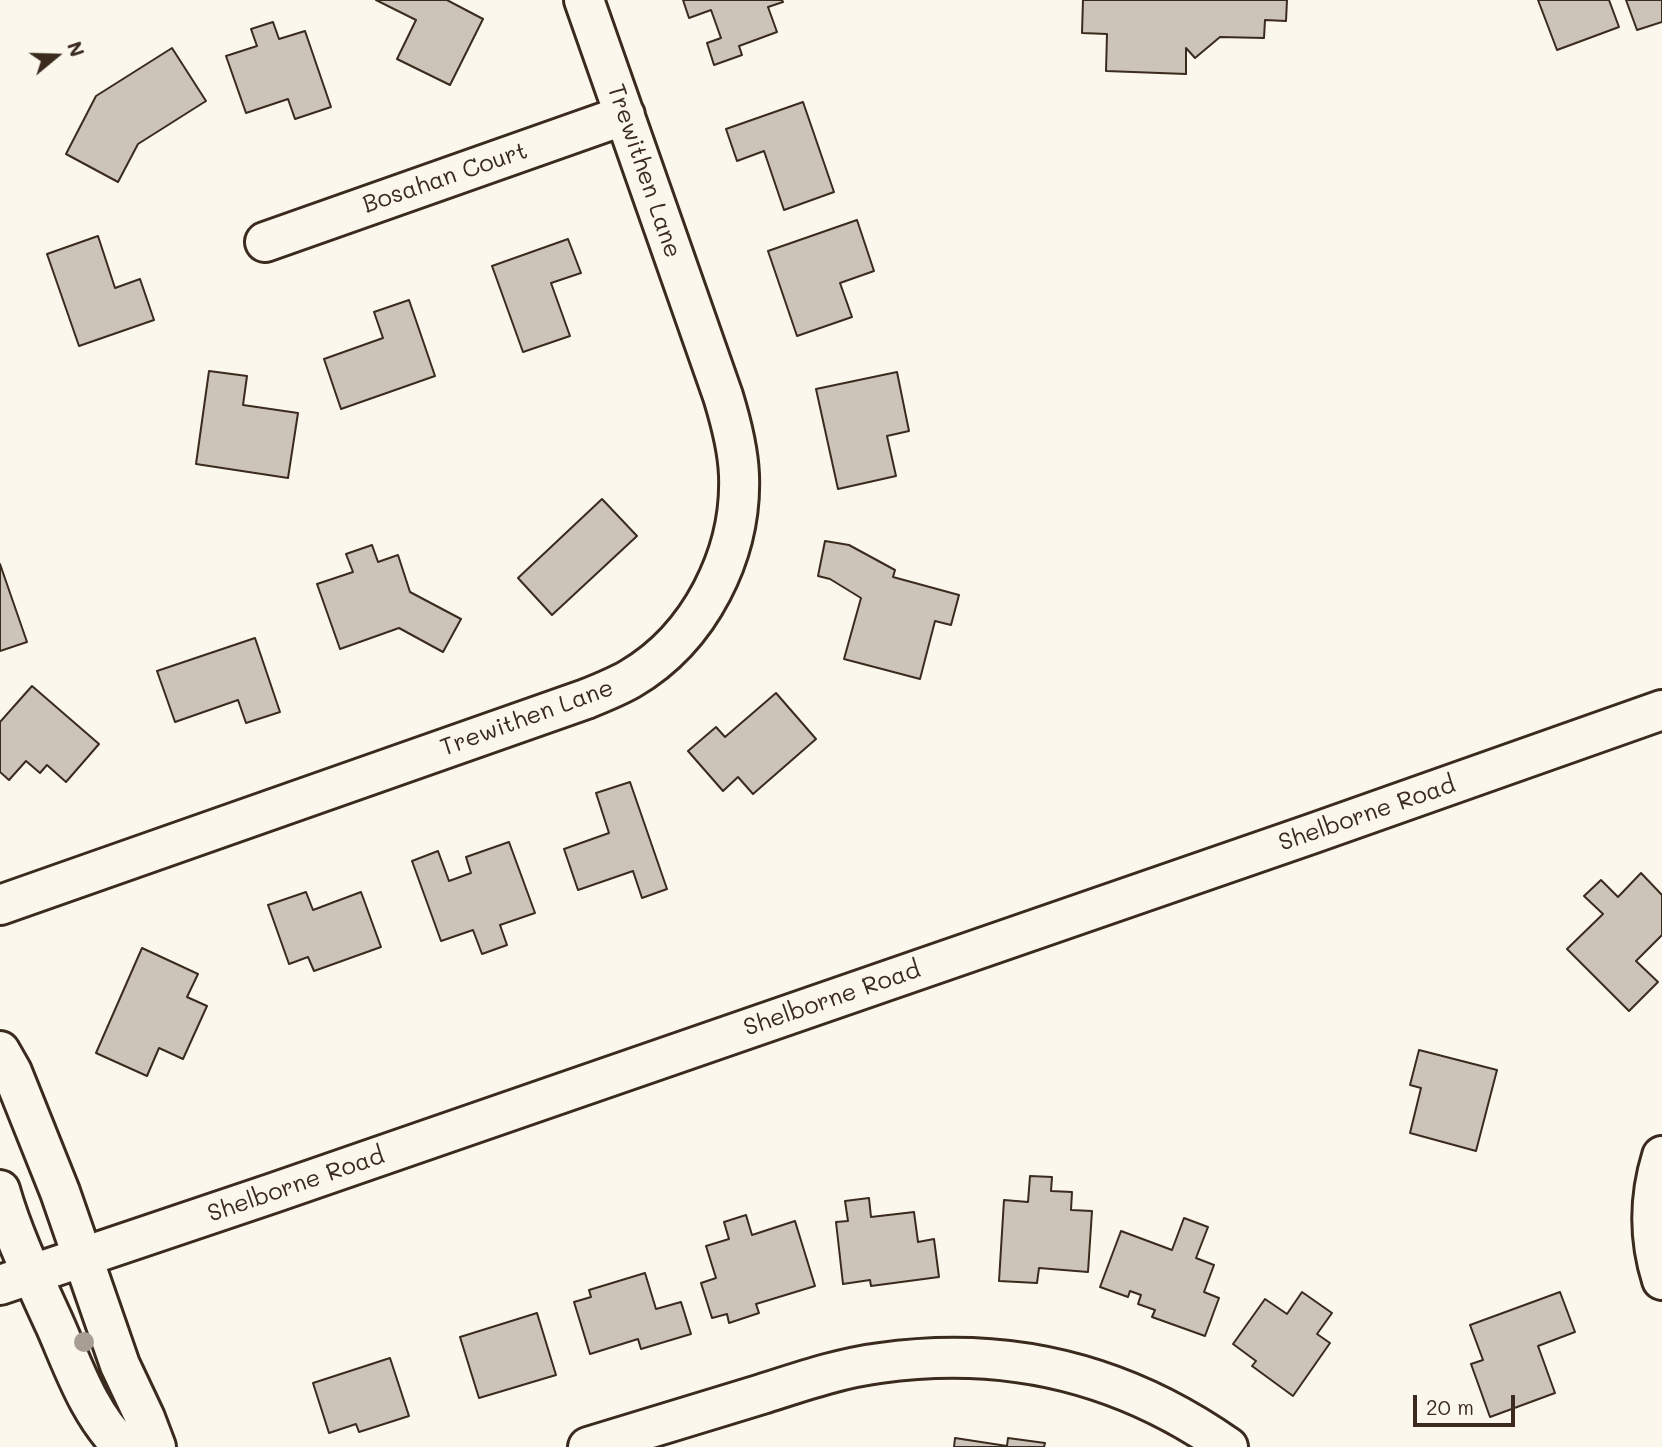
<!DOCTYPE html>
<html>
<head>
<meta charset="utf-8">
<style>
	body { margin:0 }
	#map { position:relative; width:1662px; height:1447px; overflow:hidden; background:#fbf7ec; font-family:Mali,sans-serif }
	canvas { display:block }
	.north { position:absolute; left:21px; top:21px; width:70px; height:70px; -webkit-text-stroke:5px #fbf7ec; paint-order:stroke; rotate:71deg; font-size:19px; font-weight:700; line-height:28px; text-align:center; color:#3b2a1e }
	.north::after { content:''; display:block; margin:auto; width:24px; height:32px; background:#3b2a1e; clip-path:polygon(50% 0,100% 100%,50% 72%,0 100%) }
	.scale { position:absolute; left:1413px; top:1395px; width:102px; height:32px; box-sizing:border-box; border:4px solid #3b2a1e; border-top:0; padding-left:9px; font-size:21px; line-height:24px; white-space:nowrap; color:#3b2a1e; -webkit-text-stroke:5px #fbf7ec; paint-order:stroke }
</style>
</head>
<body>
<div id="map">
<canvas width="1662" height="1447"></canvas>
<div class="north">N</div>
<div class="scale">20 m</div>
</div>
<script>
const context = document.querySelector('canvas').getContext('2d');
context.lineJoin = 'round';
function fillPath(path, color) { context.fillStyle = color; context.fill(path, 'evenodd'); }
function strokePath(path, color, width, dash) { context.strokeStyle = color; context.lineWidth = width; context.lineCap = dash ? 'butt' : 'round'; context.setLineDash(dash || []); context.stroke(path); }
function write(font, color, halo, rows, align = 'center') {
  context.font = font + ' Mali,sans-serif'; context.lineWidth = 7; context.setLineDash([]); context.textBaseline = 'middle'; context.strokeStyle = halo; context.fillStyle = color; for (const [text, x, y, turn = 0] of rows) {
    context.save(); context.translate(x, y); context.rotate((+turn || 0) * Math.PI / 180); context.textAlign = isNaN(turn) ? turn : align; if (halo) context.strokeText(text, 0, 0); context.fillText(text, 0, 0); context.restore();
  }
}
const building = new Path2D(`
	M 376,0 L 447,0 L 483,19 L 450,85 L 397,59 L 416,20 Z
	M 683,0 L 782,0 L 783,2 L 768,7 L 777,32 L 739,46 L 742,55 L 714,65 L 707,43 L 721,38 L 711,10 L 689,18 Z
	M 1083,0 L 1287,0 L 1286,21 L 1265,20 L 1264,38 L 1220,37 L 1195,58 L 1186,48 L 1186,74 L 1106,71 L 1107,34 L 1082,33 Z
	M 1538,0 L 1609,0 L 1619,27 L 1557,50 Z
	M 1626,0 L 1662,0 L 1662,22 L 1637,30 Z
	M 273,22 L 279,39 L 305,31 L 331,107 L 295,119 L 288,99 L 246,113 L 226,56 L 257,46 L 251,29 Z
	M 172,48 L 206,101 L 138,144 L 118,182 L 66,154 L 96,96 Z
	M 803,102 L 834,192 L 784,210 L 764,151 L 737,161 L 726,129 Z
	M 857,220 L 874,271 L 840,283 L 852,317 L 797,336 L 768,251 Z
	M 98,236 L 115,288 L 140,279 L 154,320 L 79,346 L 47,254 Z
	M 568,239 L 581,273 L 551,283 L 570,336 L 523,352 L 492,266 Z
	M 409,300 L 435,376 L 341,409 L 324,359 L 383,338 L 374,312 Z
	M 209,371 L 247,376 L 243,405 L 298,413 L 288,478 L 196,464 Z
	M 897,372 L 909,431 L 887,436 L 896,476 L 838,489 L 816,389 Z
	M 602,499 L 637,536 L 552,615 L 518,578 Z
	M 825,541 L 849,545 L 895,570 L 893,577 L 959,595 L 951,625 L 935,621 L 920,679 L 844,659 L 861,598 L 830,579 L 818,576 Z
	M 372,545 L 378,562 L 398,555 L 410,592 L 461,619 L 443,652 L 399,628 L 340,649 L 317,584 L 353,572 L 346,554 Z
	M 0,564 L 27,642 L 0,651 Z
	M 255,638 L 280,712 L 246,723 L 238,700 L 175,722 L 157,671 Z
	M 32,686 L 99,744 L 66,782 L 47,765 L 40,773 L 26,761 L 9,780 L 0,772 L 0,722 Z
	M 776,693 L 816,739 L 753,794 L 738,777 L 723,791 L 688,751 L 716,727 L 725,737 Z
	M 630,782 L 667,889 L 642,898 L 633,871 L 578,890 L 564,849 L 609,833 L 596,793 Z
	M 509,842 L 535,913 L 500,925 L 507,945 L 482,954 L 473,930 L 441,941 L 412,861 L 438,851 L 449,881 L 471,873 L 466,857 Z
	M 1641,873 L 1662,895 L 1662,935 L 1636,961 L 1658,982 L 1629,1011 L 1567,949 L 1603,914 L 1584,896 L 1601,880 L 1618,897 Z
	M 306,892 L 313,910 L 361,892 L 381,947 L 314,971 L 308,957 L 289,964 L 268,905 Z
	M 142,948 L 198,974 L 187,997 L 207,1006 L 183,1059 L 159,1048 L 147,1076 L 96,1053 Z
	M 1419,1050 L 1497,1070 L 1476,1151 L 1410,1133 L 1421,1088 L 1410,1085 Z
	M 1030,1176 L 1052,1177 L 1051,1191 L 1072,1192 L 1071,1210 L 1092,1211 L 1088,1272 L 1039,1268 L 1037,1283 L 999,1281 L 1004,1200 L 1028,1202 Z
	M 869,1198 L 871,1217 L 914,1212 L 918,1242 L 934,1239 L 939,1277 L 871,1286 L 870,1280 L 843,1284 L 836,1222 L 848,1221 L 845,1201 Z
	M 746,1215 L 752,1235 L 795,1221 L 815,1286 L 756,1304 L 759,1313 L 729,1323 L 727,1314 L 712,1318 L 701,1283 L 716,1278 L 706,1246 L 729,1239 L 724,1222 Z
	M 1184,1218 L 1208,1227 L 1196,1258 L 1214,1265 L 1204,1292 L 1219,1298 L 1205,1336 L 1152,1317 L 1155,1310 L 1138,1304 L 1141,1295 L 1130,1291 L 1128,1297 L 1100,1287 L 1121,1231 L 1172,1250 Z
	M 645,1273 L 656,1309 L 681,1302 L 691,1334 L 641,1349 L 638,1339 L 590,1354 L 574,1302 L 591,1297 L 589,1290 Z
	M 1302,1292 L 1332,1313 L 1317,1334 L 1330,1343 L 1293,1396 L 1252,1366 L 1256,1361 L 1233,1344 L 1265,1299 L 1287,1314 Z
	M 1560,1292 L 1575,1332 L 1538,1346 L 1555,1393 L 1490,1417 L 1471,1364 L 1483,1360 L 1470,1325 Z
	M 537,1313 L 556,1375 L 479,1398 L 460,1337 Z
	M 390,1358 L 409,1416 L 359,1432 L 356,1424 L 329,1433 L 313,1383 Z
	M 955,1438 L 1007,1446 L 1008,1438 L 1045,1443 L 1044,1447 L 954,1447 Z`);
const street = new Path2D(`
	M 265,242 L 625,115
	M 0,905 L 586,699 C 601,693 616,687 630,679 C 700,638 742,554 739,475 C 738,448 731,422 723,396 L 584,0
	M 0,1051 L 12,1072 L 60,1192 L 120,1365 L 145,1418 L 156,1447
	M 1662,1156 C 1649,1198 1649,1239 1662,1280
	M 0,1190 C 13,1236 35,1281 55,1325 C 74,1368 89,1414 123,1447
	M 588,1447 C 646,1429 704,1412 762,1394 C 800,1382 840,1368 880,1363 C 1007,1345 1123,1373 1228,1447`);
const secondary = new Path2D(`
	M 0,1285 L 273,1193 L 1311,834 L 1662,710`);
const trees = [
	[84,1342]
];
const streetNames = [
	["Trewithen Lane",644,171,71],
	["Bosahan Court",445,178,-19],
	["Trewithen Lane",527,718,-20],
	["Shelborne Road",1367,814,-19],
	["Shelborne Road",832,999,-19],
	["Shelborne Road",296,1185,-19]
];
fillPath(building, '#ccc4b9');
strokePath(building, '#3b2a1e', 2);
strokePath(street, '#3b2a1e', 44);
strokePath(secondary, '#3b2a1e', 44);
strokePath(street, '#fbf7ec', 38);
strokePath(secondary, '#fbf7ec', 38);
context.fillStyle = '#a89e93';
for (const [x, y] of trees) { context.beginPath(); context.arc(x, y, 10, 0, 2 * Math.PI); context.fill(); }
write('24px', '#3b2a1e', '#fbf7ec', streetNames);
</script>
</body>
</html>
